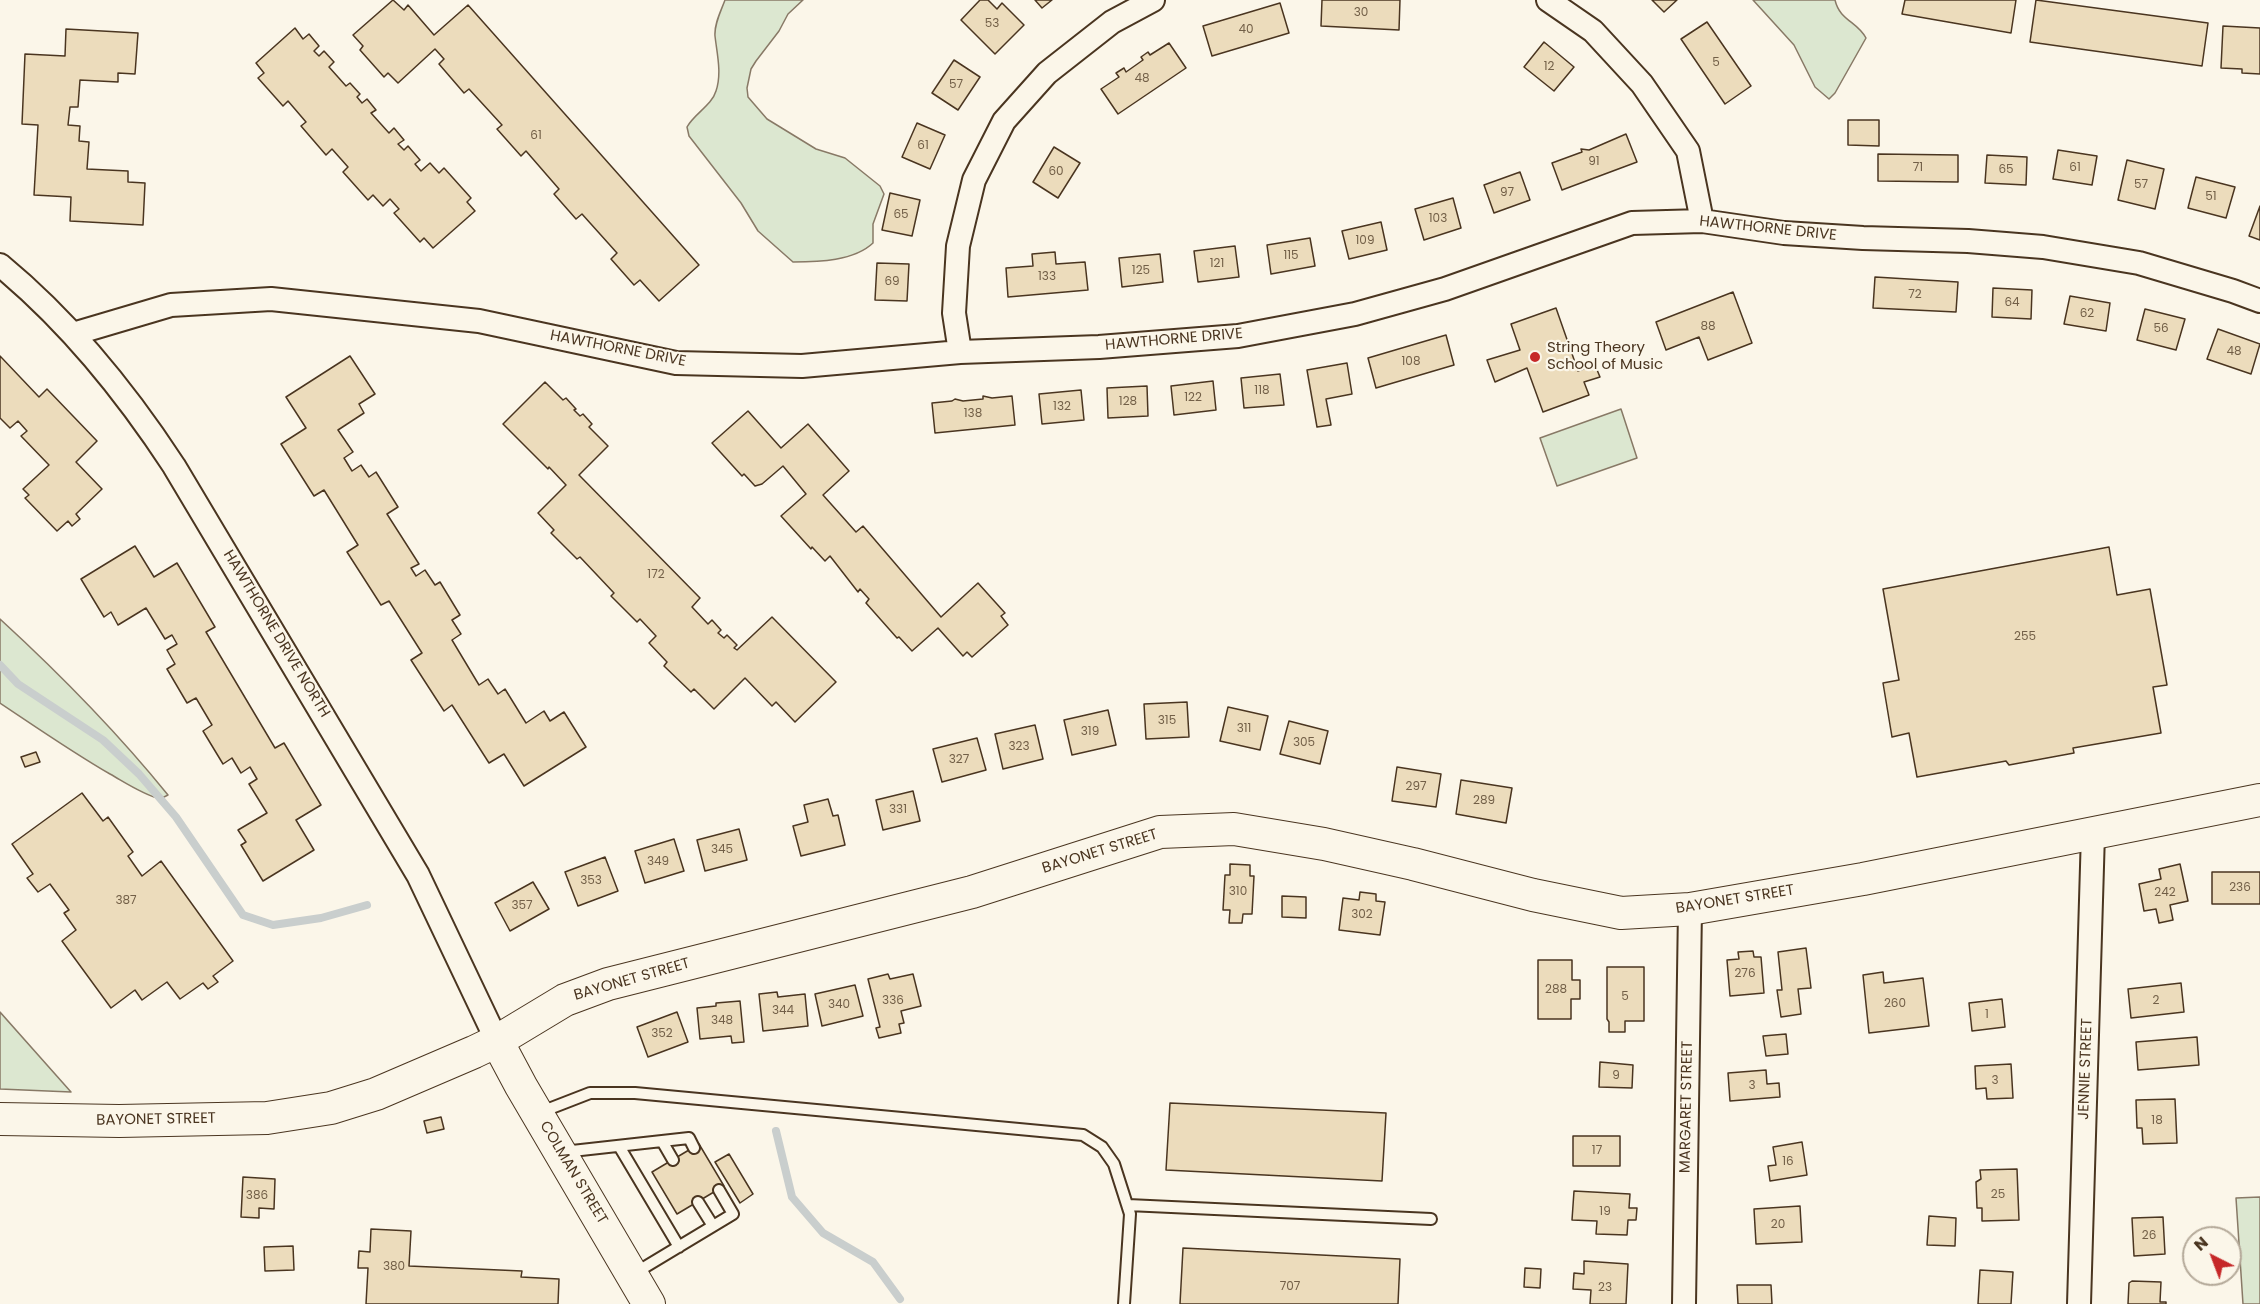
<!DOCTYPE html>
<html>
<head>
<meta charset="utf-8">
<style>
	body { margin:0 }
	#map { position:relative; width:2260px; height:1304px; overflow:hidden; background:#fbf6e9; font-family:Poppins,sans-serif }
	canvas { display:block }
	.north { position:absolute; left:2182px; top:1226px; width:60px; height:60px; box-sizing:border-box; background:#fbf6e9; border:2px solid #b4a999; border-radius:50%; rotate:318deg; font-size:16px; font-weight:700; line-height:24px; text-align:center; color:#4a3520 }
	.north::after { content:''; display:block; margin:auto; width:21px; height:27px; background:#c62828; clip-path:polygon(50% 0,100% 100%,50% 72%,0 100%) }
</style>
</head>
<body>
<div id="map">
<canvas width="2260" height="1304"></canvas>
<div class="north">N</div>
</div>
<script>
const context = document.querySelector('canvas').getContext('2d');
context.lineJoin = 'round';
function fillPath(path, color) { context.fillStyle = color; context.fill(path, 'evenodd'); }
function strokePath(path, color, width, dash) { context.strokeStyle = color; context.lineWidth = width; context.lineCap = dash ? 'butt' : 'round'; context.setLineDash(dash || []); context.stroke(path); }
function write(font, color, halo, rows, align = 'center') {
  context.font = font + ' Poppins,sans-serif'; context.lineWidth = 4.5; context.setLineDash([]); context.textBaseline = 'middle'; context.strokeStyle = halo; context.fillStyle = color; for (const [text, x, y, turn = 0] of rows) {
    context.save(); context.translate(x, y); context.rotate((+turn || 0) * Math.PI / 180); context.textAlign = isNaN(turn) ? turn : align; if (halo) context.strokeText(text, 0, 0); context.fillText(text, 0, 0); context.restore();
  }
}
const green = new Path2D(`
	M 725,0 L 803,0 L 788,14 L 779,31 L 756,61 L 751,69 L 747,88 L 748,97 L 767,119 L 816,149 L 845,158 L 880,186 L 884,194 L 873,224 L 873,243 C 854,261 819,262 793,262 L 758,231 L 741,203 L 689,136 L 687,127 C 694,114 712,105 716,91 C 722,73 717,54 715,36 C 714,24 721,11 725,0 Z
	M 1753,0 L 1835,0 C 1840,21 1857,21 1866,38 L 1835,93 L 1829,99 L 1815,87 L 1794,45 Z
	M 1621,409 L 1637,458 L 1557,486 L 1540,438 Z
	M 0,619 C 60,674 117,732 168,795 L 160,799 C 142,794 126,783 110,774 C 72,752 36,727 0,703 Z
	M 0,1012 L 71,1092 L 0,1089 Z
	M 2260,1197 L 2260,1304 L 2243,1304 L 2236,1198 Z`);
const stream = new Path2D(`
	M 0,665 L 18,684 L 103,740 L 139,774 L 176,817 L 243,915 L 273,925 L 321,918 L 367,905
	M 776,1131 L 792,1197 L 823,1233 L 873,1262 L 900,1299`);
const building = new Path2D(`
	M 393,0 L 404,10 L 408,5 L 434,35 L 468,5 L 699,265 L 659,301 L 640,280 L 634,285 L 611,259 L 617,253 L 582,214 L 576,219 L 554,194 L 559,189 L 526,151 L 521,156 L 497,129 L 502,125 L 469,89 L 464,93 L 439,64 L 444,59 L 435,49 L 398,83 L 388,73 L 384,77 L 360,50 L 363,46 L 353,35 Z
	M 980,0 L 988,0 L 997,9 L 1002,3 L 1024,25 L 995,54 L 961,20 Z
	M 1035,0 L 1052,0 L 1042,8 Z
	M 1322,0 L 1400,0 L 1399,30 L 1321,26 Z
	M 1652,0 L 1677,0 L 1664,12 Z
	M 1905,0 L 2016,0 L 2011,33 L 1902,14 Z
	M 2036,0 L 2208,23 L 2202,66 L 2030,42 Z
	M 1280,3 L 1289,33 L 1212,56 L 1203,26 Z
	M 1707,22 L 1751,86 L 1725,104 L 1681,39 Z
	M 2223,26 L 2260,28 L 2260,74 L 2242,73 L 2242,69 L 2221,68 Z
	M 295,28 L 303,39 L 309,34 L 319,46 L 314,51 L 319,56 L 324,51 L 334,62 L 329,67 L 346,86 L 350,83 L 360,94 L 357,97 L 362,103 L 367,99 L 376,110 L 371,113 L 389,133 L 394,128 L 404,140 L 398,144 L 404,150 L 408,146 L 420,160 L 415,164 L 421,171 L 430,163 L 439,173 L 444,168 L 471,198 L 467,202 L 475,211 L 433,248 L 424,238 L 420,242 L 394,213 L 399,209 L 390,199 L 383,206 L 373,195 L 368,200 L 343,172 L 348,167 L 332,149 L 326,155 L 301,126 L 306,122 L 288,101 L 283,106 L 258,78 L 264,73 L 256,63 Z
	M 66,29 L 138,33 L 135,74 L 118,73 L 118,82 L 80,80 L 78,107 L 70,107 L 68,125 L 80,126 L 79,141 L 89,142 L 87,169 L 128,171 L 128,182 L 145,183 L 143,225 L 70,221 L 71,197 L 34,195 L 38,125 L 22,124 L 25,54 L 65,56 Z
	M 1544,42 L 1574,67 L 1554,91 L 1524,67 Z
	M 1169,43 L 1186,68 L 1118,114 L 1101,89 L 1119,77 L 1116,73 L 1124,68 L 1126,72 L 1143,60 L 1141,57 L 1148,52 L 1150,55 Z
	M 954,60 L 980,77 L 958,110 L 932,93 Z
	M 1848,120 L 1879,120 L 1879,146 L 1848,145 Z
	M 917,123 L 945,135 L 930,169 L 902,157 Z
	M 1626,134 L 1637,162 L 1562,190 L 1552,163 L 1582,152 L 1581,149 L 1589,150 Z
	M 1054,147 L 1080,163 L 1058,198 L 1033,182 Z
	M 2058,150 L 2097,156 L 2092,185 L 2053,179 Z
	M 1878,154 L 1958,155 L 1958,182 L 1878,181 Z
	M 1987,155 L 2027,157 L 2026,185 L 1985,183 Z
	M 2127,160 L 2164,169 L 2155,209 L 2118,200 Z
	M 1520,172 L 1530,200 L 1494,213 L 1484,185 Z
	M 2196,177 L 2235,187 L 2226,218 L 2188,208 Z
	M 890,193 L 920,200 L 912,236 L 882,230 Z
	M 1453,198 L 1461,228 L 1424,240 L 1415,209 Z
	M 2260,206 L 2260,240 L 2249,236 Z
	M 1381,222 L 1387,250 L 1349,259 L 1342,231 Z
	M 1310,238 L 1315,266 L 1271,274 L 1267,245 Z
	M 1235,246 L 1239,277 L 1198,282 L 1194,251 Z
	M 1055,252 L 1056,264 L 1085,262 L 1088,290 L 1008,297 L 1006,268 L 1033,266 L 1032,254 Z
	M 1160,254 L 1163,282 L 1122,287 L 1119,258 Z
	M 877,263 L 909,264 L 907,301 L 875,300 Z
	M 1875,277 L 1958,282 L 1956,312 L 1873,308 Z
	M 1993,288 L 2032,290 L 2031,319 L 1992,317 Z
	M 1733,292 L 1752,343 L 1708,360 L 1699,337 L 1666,350 L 1656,322 Z
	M 2070,296 L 2110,303 L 2106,331 L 2064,324 Z
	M 1556,308 L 1578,371 L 1595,365 L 1600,377 L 1584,382 L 1589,395 L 1543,412 L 1527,368 L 1495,382 L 1487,360 L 1520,350 L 1511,324 Z
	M 2145,309 L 2185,319 L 2176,350 L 2137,340 Z
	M 2218,329 L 2260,344 L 2251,374 L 2207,359 Z
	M 1446,335 L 1454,365 L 1376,388 L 1368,358 Z
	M 0,356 L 39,397 L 47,389 L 97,441 L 76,462 L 102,489 L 76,514 L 80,519 L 72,526 L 68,521 L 57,531 L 25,498 L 29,495 L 23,489 L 49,465 L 21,436 L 27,431 L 18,421 L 10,428 L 0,418 Z
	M 350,356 L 375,394 L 359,404 L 364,413 L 338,430 L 353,452 L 344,458 L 352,471 L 361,465 L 369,477 L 376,472 L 398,507 L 387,514 L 419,564 L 411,568 L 416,576 L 425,570 L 435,585 L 440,582 L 460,615 L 452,620 L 461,634 L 452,640 L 479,685 L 488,679 L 498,694 L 505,689 L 526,723 L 544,711 L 550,721 L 564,712 L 586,747 L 524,786 L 504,754 L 489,763 L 452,705 L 444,711 L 411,660 L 422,653 L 389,601 L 381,605 L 347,552 L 358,545 L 324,490 L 314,496 L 281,444 L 306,428 L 286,397 Z
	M 1347,363 L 1352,394 L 1326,399 L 1331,425 L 1317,427 L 1307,370 Z
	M 1280,374 L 1284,405 L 1244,408 L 1241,378 Z
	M 1213,381 L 1216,410 L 1174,415 L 1171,386 Z
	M 545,382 L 563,400 L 566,398 L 576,409 L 574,410 L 580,416 L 583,414 L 592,424 L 589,427 L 608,446 L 579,475 L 700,598 L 692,607 L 708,624 L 712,620 L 721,630 L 718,633 L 724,638 L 727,635 L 737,645 L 734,648 L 737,650 L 772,617 L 836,682 L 795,722 L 776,702 L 772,706 L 745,678 L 714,709 L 694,689 L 691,692 L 664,666 L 667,662 L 649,643 L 656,636 L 640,619 L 637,622 L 611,596 L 614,593 L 580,557 L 577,559 L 551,533 L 554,530 L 538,513 L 566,485 L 549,467 L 548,469 L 503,424 Z
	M 1147,386 L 1148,416 L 1108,418 L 1107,388 Z
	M 1081,390 L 1084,420 L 1042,424 L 1039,394 Z
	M 983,396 L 992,398 L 1012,396 L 1015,425 L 935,433 L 932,403 L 952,401 L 955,399 L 963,401 L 983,399 Z
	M 748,411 L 781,448 L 808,424 L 849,471 L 823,495 L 856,532 L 863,526 L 941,617 L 978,583 L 1005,613 L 1001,616 L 1008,625 L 972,657 L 967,652 L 963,656 L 938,628 L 912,651 L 899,637 L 897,638 L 866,603 L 869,599 L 860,589 L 858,592 L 830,556 L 825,561 L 812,547 L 811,549 L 781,516 L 806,494 L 783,466 L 762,484 L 755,486 L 744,474 L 742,476 L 712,443 Z
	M 135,546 L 154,577 L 177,563 L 215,627 L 206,632 L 275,748 L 284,743 L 321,805 L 296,820 L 314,850 L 263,881 L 241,845 L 246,842 L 238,830 L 267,813 L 249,784 L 257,779 L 250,767 L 241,773 L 232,758 L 223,764 L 203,731 L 212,725 L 196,698 L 187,703 L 167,669 L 175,664 L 167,650 L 177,644 L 172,635 L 165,639 L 146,608 L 118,625 L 111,612 L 104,617 L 81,579 Z
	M 2109,547 L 2117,595 L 2150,589 L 2167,685 L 2153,687 L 2161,733 L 2073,748 L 2074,753 L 2009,765 L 2006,761 L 1917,777 L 1909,733 L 1892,737 L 1883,683 L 1899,680 L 1883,589 Z
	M 1187,702 L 1189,737 L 1146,739 L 1144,704 Z
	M 1228,707 L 1268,716 L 1260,750 L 1220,741 Z
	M 1108,710 L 1116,745 L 1072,755 L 1064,720 Z
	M 1289,721 L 1328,731 L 1320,764 L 1280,754 Z
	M 1035,725 L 1043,759 L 1003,769 L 995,734 Z
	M 977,738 L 986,770 L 942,782 L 933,749 Z
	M 36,752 L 40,762 L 25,767 L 21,757 Z
	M 1397,767 L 1441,774 L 1436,807 L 1392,801 Z
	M 1461,780 L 1512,788 L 1506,823 L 1456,814 Z
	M 913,791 L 920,821 L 883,830 L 876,800 Z
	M 82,793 L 103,821 L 108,817 L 133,852 L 128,856 L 142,876 L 161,861 L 233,961 L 213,976 L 218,982 L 208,989 L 203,983 L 180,999 L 167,982 L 142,1000 L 135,990 L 111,1008 L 62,941 L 76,930 L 64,913 L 69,910 L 50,884 L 38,892 L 27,878 L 33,874 L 12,844 Z
	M 828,799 L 833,816 L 838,815 L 845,845 L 801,856 L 793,826 L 808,822 L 804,805 Z
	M 739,829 L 747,860 L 705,871 L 697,840 Z
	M 674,839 L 684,871 L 645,883 L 635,851 Z
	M 605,857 L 618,891 L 578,906 L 565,872 Z
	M 1230,864 L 1250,865 L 1250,876 L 1254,876 L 1252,914 L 1243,914 L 1242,923 L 1229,923 L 1230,910 L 1223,910 L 1225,875 L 1230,875 Z
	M 2180,864 L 2188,901 L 2170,905 L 2173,920 L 2159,923 L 2156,909 L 2144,911 L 2139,884 L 2161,879 L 2159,869 Z
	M 2212,872 L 2260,872 L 2260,904 L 2212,904 Z
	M 533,882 L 549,909 L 510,931 L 495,903 Z
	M 1360,892 L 1376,894 L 1376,901 L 1385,902 L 1380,935 L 1339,930 L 1343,898 L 1359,900 Z
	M 1282,896 L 1306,897 L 1306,918 L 1282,917 Z
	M 1806,948 L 1811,988 L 1798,989 L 1801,1014 L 1781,1017 L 1777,990 L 1782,990 L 1778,952 Z
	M 1753,951 L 1754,957 L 1761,957 L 1764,993 L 1730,996 L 1727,960 L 1739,959 L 1738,952 Z
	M 1538,960 L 1572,960 L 1572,980 L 1580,980 L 1580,999 L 1571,999 L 1571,1019 L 1538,1019 Z
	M 1607,967 L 1644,967 L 1644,1021 L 1625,1021 L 1625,1032 L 1609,1032 L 1609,1022 L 1607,1019 Z
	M 1883,972 L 1884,983 L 1923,978 L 1929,1026 L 1869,1033 L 1863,975 Z
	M 888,974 L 890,979 L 913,974 L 921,1006 L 901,1011 L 904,1023 L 899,1024 L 901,1033 L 879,1038 L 876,1028 L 880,1027 L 868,979 Z
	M 2181,983 L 2184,1012 L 2131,1018 L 2128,989 Z
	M 855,985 L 863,1016 L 822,1026 L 815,994 Z
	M 777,992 L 778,997 L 805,994 L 808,1026 L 763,1031 L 759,994 Z
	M 2002,999 L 2005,1027 L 1972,1031 L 1969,1003 Z
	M 740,1001 L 744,1042 L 732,1043 L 731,1036 L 700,1039 L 697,1008 L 716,1006 L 716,1003 Z
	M 677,1012 L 688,1042 L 648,1057 L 637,1027 Z
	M 1786,1034 L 1788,1054 L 1766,1056 L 1763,1036 Z
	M 2197,1037 L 2199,1065 L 2138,1070 L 2136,1042 Z
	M 1600,1062 L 1633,1065 L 1632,1088 L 1599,1087 Z
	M 2011,1064 L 2013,1098 L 1987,1099 L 1986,1088 L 1976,1089 L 1975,1066 Z
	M 1766,1070 L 1767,1084 L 1779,1083 L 1780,1097 L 1730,1101 L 1728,1073 Z
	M 2175,1099 L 2177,1143 L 2143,1144 L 2142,1128 L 2137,1128 L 2136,1100 Z
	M 1170,1103 L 1386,1113 L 1382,1181 L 1166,1170 Z
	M 441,1117 L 444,1129 L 427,1133 L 424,1121 Z
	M 1573,1136 L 1620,1136 L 1620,1166 L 1573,1166 Z
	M 1802,1142 L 1807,1175 L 1770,1181 L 1768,1166 L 1776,1165 L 1773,1147 Z
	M 699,1144 L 724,1186 L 677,1214 L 652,1172 Z
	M 729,1154 L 753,1194 L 740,1203 L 715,1162 Z
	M 2017,1169 L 2019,1220 L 1982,1221 L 1982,1208 L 1977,1208 L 1976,1182 L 1981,1179 L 1980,1170 Z
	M 243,1177 L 275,1179 L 274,1209 L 259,1208 L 259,1218 L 241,1217 Z
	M 1574,1191 L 1630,1194 L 1629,1208 L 1637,1208 L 1636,1220 L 1628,1220 L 1627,1235 L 1596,1234 L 1597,1221 L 1572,1220 Z
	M 1800,1206 L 1802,1242 L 1756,1244 L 1754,1209 Z
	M 1929,1216 L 1956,1218 L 1955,1246 L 1927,1245 Z
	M 2163,1217 L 2165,1254 L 2134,1256 L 2132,1218 Z
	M 371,1229 L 411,1231 L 409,1266 L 522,1271 L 521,1277 L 559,1279 L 558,1304 L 366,1304 L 368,1268 L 358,1268 L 359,1251 L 370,1252 Z
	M 293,1246 L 294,1270 L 265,1271 L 264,1247 Z
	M 1183,1248 L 1400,1259 L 1398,1304 L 1180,1304 Z
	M 1584,1261 L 1628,1264 L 1626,1304 L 1590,1304 L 1591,1290 L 1573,1289 L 1574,1273 L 1584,1274 Z
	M 1525,1268 L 1541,1269 L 1540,1288 L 1524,1287 Z
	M 1980,1270 L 2013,1272 L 2011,1304 L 1978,1304 Z
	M 2132,1281 L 2161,1282 L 2160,1302 L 2166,1302 L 2166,1304 L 2128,1304 L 2129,1283 Z
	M 1737,1285 L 1771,1285 L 1772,1304 L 1738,1304 Z`);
const lane = new Path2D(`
	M 541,1112 L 590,1093 L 635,1093 L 1083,1135 L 1102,1147 L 1114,1164 L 1130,1214 L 1124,1304
	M 662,1141 L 673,1160
	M 619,1146 L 679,1247
	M 563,1152 L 689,1138 L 694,1148
	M 698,1202 L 713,1226
	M 1128,1205 L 1431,1219
	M 635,1273 L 733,1214 L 719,1190`);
const street = new Path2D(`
	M 1548,0 L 1593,31 L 1642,84 L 1688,151 L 1702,221
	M 0,265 C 69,322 125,391 174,466 L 418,875 L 497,1041
	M 73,334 L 171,305 L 271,299 L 479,321 L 676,363 L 802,366 L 960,352 L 1099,347 L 1238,336 L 1355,314 L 1445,289 L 1632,223 L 1702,221 L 1784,233 L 1863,238 L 1968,241 L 2043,247 L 2139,263 L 2233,291 L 2260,301
	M 960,352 L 954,313 L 958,246 L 974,180 L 1004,121 L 1047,73 L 1112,22 L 1153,0
	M 1684,1304 L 1690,909
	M 2079,1304 L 2093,833`);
const secondary = new Path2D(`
	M 497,1041 L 521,1086 L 649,1304
	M 0,1119 L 119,1121 L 267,1118 L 331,1108 L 376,1094 L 474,1052 L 497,1041 L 565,1000 L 608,984 L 972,892 L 1160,832 L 1234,829 L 1324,844 L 1413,864 L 1533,895 L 1621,913 L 1690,909 L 1863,879 L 2260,800`);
const markers = [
	[1535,357,6,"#c62828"]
];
const numberNames = [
	["30",1361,13],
	["53",992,24],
	["40",1246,30],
	["5",1716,63],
	["12",1549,67],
	["48",1142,79],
	["57",956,85],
	["61",536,136],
	["61",923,146],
	["91",1594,162],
	["71",1918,168],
	["61",2075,168],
	["65",2006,170],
	["60",1056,172],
	["57",2141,185],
	["97",1507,193],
	["51",2211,197],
	["65",901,215],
	["103",1438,219],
	["109",1365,241],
	["115",1291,256],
	["121",1217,264],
	["125",1141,271],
	["133",1047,277],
	["69",892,282],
	["72",1915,295],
	["64",2012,303],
	["62",2087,314],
	["88",1708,327],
	["56",2161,329],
	["48",2234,352],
	["108",1411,362],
	["118",1262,391],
	["122",1193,398],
	["128",1128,402],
	["132",1062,407],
	["138",973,414],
	["172",656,575],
	["255",2025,637],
	["315",1167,721],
	["311",1244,729],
	["319",1090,732],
	["305",1304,743],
	["323",1019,747],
	["327",959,760],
	["297",1416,787],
	["289",1484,801],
	["331",898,810],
	["345",722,850],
	["349",658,862],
	["353",591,881],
	["236",2240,888],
	["310",1238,892],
	["242",2165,893],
	["387",126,901],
	["357",522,906],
	["302",1362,915],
	["276",1745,974],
	["288",1556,990],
	["5",1625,997],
	["336",893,1001],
	["2",2156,1001],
	["260",1895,1004],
	["340",839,1005],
	["344",783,1011],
	["1",1987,1015],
	["348",722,1021],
	["352",662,1034],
	["9",1616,1076],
	["3",1995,1081],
	["3",1752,1086],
	["18",2157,1121],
	["17",1597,1151],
	["16",1788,1162],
	["25",1998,1195],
	["386",257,1196],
	["19",1605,1212],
	["20",1778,1225],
	["26",2149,1236],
	["380",394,1267],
	["707",1290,1287],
	["23",1605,1288]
];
const streetNames = [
	["HAWTHORNE DRIVE",1768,229,6],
	["HAWTHORNE DRIVE",1174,340,-5],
	["HAWTHORNE DRIVE",618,349,11],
	["HAWTHORNE DRIVE NORTH",276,634,59],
	["BAYONET STREET",1100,852,-17],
	["BAYONET STREET",1735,900,-9],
	["BAYONET STREET",632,980,-16],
	["JENNIE STREET",2086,1069,-88],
	["MARGARET STREET",1687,1107,-89],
	["BAYONET STREET",156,1120,-1],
	["COLMAN STREET",573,1173,59]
];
const poiNames = [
	["String Theory",1547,348],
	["School of Music",1547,365]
];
fillPath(green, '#dce7d0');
strokePath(green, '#887966', 1.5);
strokePath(stream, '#c9cecd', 8);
fillPath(building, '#ecdcbc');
strokePath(building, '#4a3520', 1.5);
strokePath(lane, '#4a3520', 14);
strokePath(street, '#4a3520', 26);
strokePath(secondary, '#4a3520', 34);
strokePath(lane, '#fbf6e9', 10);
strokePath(street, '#fbf6e9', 22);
strokePath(secondary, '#fbf6e9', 32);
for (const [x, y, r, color] of markers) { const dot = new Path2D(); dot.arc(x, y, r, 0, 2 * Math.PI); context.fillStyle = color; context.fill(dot); strokePath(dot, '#fbf6e9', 2); }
write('12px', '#725f47', null, numberNames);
write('15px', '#4a3520', '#fbf6e9', streetNames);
write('15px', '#4a3520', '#fbf6e9', poiNames, 'left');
</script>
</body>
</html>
